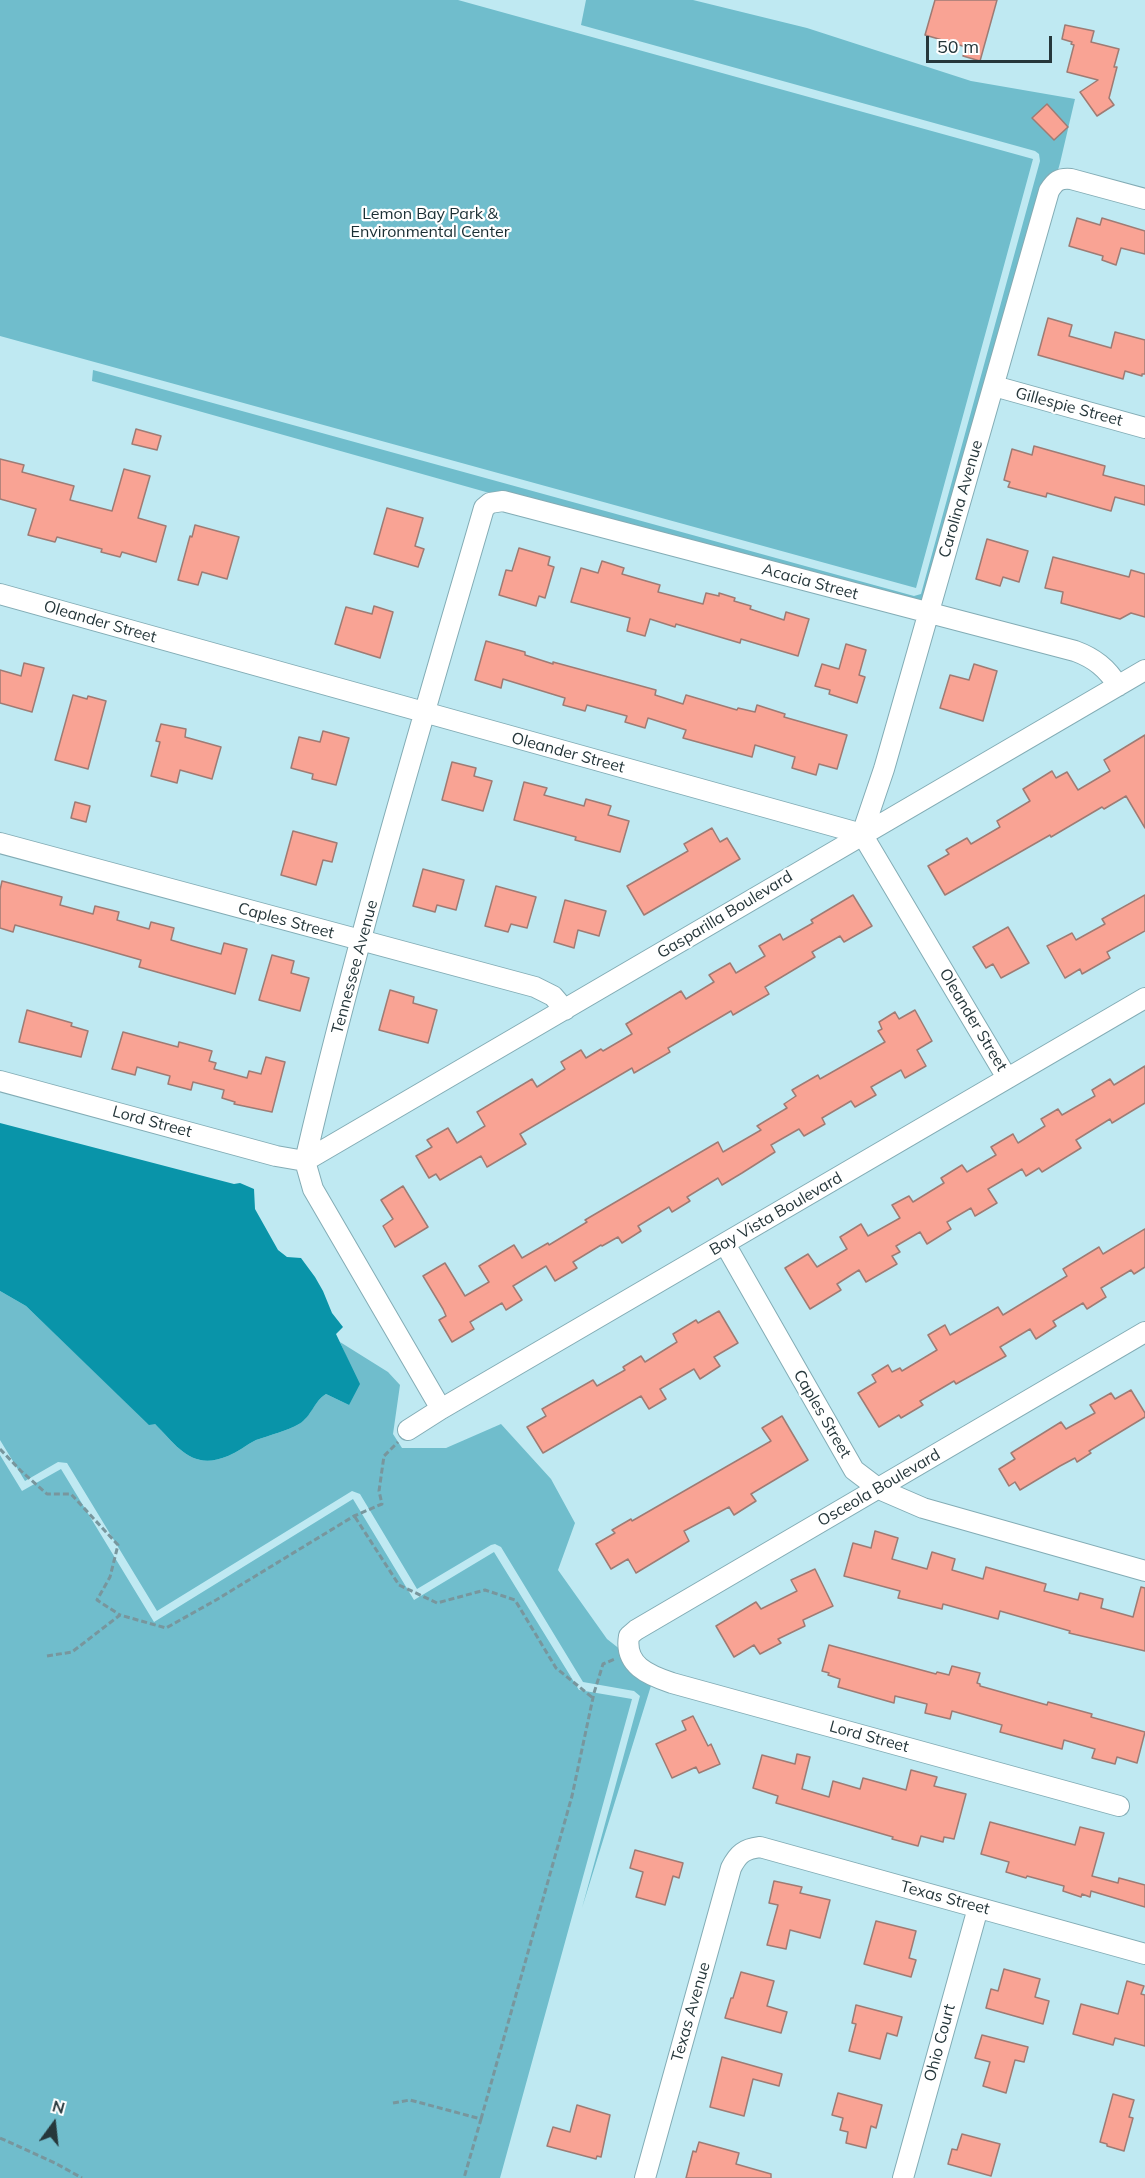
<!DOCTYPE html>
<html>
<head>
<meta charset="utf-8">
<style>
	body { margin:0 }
	#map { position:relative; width:1145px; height:2178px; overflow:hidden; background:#bfe9f2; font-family:Mulish,sans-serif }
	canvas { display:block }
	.north { position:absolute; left:24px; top:2094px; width:60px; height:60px; -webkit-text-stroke:4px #fff; paint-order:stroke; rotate:15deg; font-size:16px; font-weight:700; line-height:24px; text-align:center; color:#26373b }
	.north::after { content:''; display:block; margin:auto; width:21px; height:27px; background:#26373b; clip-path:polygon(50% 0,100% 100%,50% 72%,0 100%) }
	.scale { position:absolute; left:926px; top:36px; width:126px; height:27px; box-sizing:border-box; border:3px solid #26373b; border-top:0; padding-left:8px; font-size:18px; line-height:21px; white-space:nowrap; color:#26373b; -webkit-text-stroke:4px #fff; paint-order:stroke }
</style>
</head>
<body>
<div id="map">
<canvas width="1145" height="2178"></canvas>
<div class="north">N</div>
<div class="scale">50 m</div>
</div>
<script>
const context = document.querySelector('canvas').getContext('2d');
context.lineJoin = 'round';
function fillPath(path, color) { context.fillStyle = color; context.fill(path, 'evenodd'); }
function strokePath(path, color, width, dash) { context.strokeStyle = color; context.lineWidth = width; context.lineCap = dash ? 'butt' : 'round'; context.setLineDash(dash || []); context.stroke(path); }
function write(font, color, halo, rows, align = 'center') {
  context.font = font + ' Mulish,sans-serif'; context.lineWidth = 4.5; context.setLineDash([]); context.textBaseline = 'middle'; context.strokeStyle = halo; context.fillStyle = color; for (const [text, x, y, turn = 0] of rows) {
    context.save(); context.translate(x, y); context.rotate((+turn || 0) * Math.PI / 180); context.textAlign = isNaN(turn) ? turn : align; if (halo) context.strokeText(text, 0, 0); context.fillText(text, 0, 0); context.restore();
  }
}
const green = new Path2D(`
	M 0,0 L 458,0 L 1033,159 L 916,588 L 0,336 Z
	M 586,0 L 693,0 L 807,28 L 971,81 L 1075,99 L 1060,163 L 934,613 L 505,495 L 486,492 L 92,381 L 93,370 L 914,596 L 921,594 L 1040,161 L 1039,154 L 1035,151 L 581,25 Z
	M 0,1291 L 26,1306 L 149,1424 L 155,1424 C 178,1447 192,1471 228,1456 C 238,1452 246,1445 256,1440 C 270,1435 287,1431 299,1424 C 312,1415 314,1401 326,1394 L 349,1405 L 350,1365 L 340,1342 L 388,1372 L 400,1385 L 393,1434 L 402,1448 L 446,1448 L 501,1424 L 551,1479 L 575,1523 L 558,1570 L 607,1639 L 654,1676 L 582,1908 L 640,1696 L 634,1691 L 583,1682 L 501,1547 L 495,1544 L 491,1545 L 417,1589 L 360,1494 L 352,1491 L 157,1611 L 67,1463 L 58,1462 L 25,1481 L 0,1440 Z
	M 0,1455 L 22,1491 L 61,1469 L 154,1622 L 353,1499 L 414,1600 L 494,1552 L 579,1690 L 632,1699 L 500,2178 L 0,2178 Z`);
const water = new Path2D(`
	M 0,1123 L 234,1184 L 240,1183 L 254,1189 L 255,1209 L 278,1250 L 287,1257 L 301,1258 L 315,1277 L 323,1291 L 332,1313 L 343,1327 L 336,1334 L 360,1384 L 349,1405 L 326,1394 C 314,1401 312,1416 299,1424 C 287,1431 270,1435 256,1440 C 246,1445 238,1452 228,1456 C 192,1471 178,1447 155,1424 L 149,1425 L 26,1306 L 0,1291 Z`);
const building = new Path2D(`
	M 935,0 L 997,0 L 980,61 L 963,56 L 966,47 L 925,35 Z
	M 1065,25 L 1094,31 L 1091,42 L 1119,49 L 1114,67 L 1117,67 L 1109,98 L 1114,105 L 1097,116 L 1080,92 L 1098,80 L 1067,72 L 1074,45 L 1071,44 L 1072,42 L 1062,39 Z
	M 1047,104 L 1068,127 L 1054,140 L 1032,118 Z
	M 1077,218 L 1100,225 L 1102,218 L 1145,231 L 1145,254 L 1121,248 L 1116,265 L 1102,260 L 1103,256 L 1069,246 Z
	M 1048,318 L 1072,325 L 1069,336 L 1111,348 L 1115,332 L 1145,340 L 1145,374 L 1142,374 L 1142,376 L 1125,371 L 1123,379 L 1038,355 Z
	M 136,429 L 161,436 L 157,450 L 132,444 Z
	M 1034,446 L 1105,466 L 1103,475 L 1145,486 L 1145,505 L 1115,497 L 1111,511 L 1047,493 L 1046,497 L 1008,487 L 1010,482 L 1004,480 L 1012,449 L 1032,455 Z
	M 0,459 L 24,465 L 22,472 L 74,486 L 70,500 L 112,511 L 124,469 L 150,476 L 138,518 L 166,526 L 156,562 L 122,552 L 120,557 L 101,552 L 102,549 L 57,537 L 55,542 L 28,535 L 36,509 L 0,499 Z
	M 387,508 L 423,518 L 415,546 L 424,549 L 418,567 L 374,554 Z
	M 195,525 L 239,537 L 227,579 L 202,572 L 198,585 L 178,580 L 190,536 L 192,537 Z
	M 987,539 L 1028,551 L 1019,582 L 1003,577 L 1000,586 L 976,579 Z
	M 519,548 L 550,557 L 548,565 L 554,567 L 545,598 L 539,596 L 536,606 L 499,595 L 506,570 L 512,571 Z
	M 1053,557 L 1129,577 L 1131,570 L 1145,574 L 1145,617 L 1131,613 L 1120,619 L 1061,603 L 1063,592 L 1045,588 Z
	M 602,561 L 624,568 L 622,574 L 660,585 L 658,592 L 703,604 L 706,593 L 719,596 L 719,593 L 735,598 L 734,601 L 751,606 L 750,609 L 784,620 L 786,612 L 809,619 L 798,656 L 741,639 L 740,643 L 676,624 L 675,627 L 650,619 L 645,636 L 627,631 L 630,618 L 571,602 L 581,568 L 598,573 Z
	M 374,606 L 393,612 L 380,658 L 335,644 L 346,607 L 372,614 Z
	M 486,641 L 525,652 L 525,655 L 553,664 L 553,662 L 656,690 L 655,695 L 683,704 L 686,695 L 737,710 L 738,708 L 755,712 L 757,705 L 785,714 L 784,717 L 847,735 L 837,769 L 819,764 L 816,775 L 792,768 L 795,757 L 755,745 L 752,757 L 683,738 L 686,730 L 648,718 L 645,728 L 625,722 L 627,716 L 587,705 L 585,711 L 563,705 L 565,698 L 503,679 L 501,688 L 475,680 Z
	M 846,644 L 866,650 L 859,675 L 865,677 L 857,703 L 829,694 L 830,690 L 815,686 L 822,664 L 839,669 Z
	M 24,663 L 44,668 L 32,712 L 0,703 L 0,670 L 21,676 Z
	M 974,664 L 997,671 L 983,721 L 940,708 L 950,675 L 969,680 Z
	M 73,695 L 87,699 L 88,696 L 106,701 L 88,769 L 55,760 Z
	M 161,724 L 186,729 L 185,737 L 221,747 L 212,779 L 180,770 L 177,783 L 151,776 L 160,742 L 156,741 Z
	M 323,731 L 349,738 L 336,785 L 312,779 L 313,774 L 291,768 L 299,737 L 320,742 Z
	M 1145,735 L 1145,828 L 1126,796 L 1104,809 L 1102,807 L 1051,837 L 1050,835 L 945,895 L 928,866 L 949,854 L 946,850 L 967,838 L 971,844 L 1000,827 L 997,821 L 1030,801 L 1023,789 L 1052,771 L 1056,778 L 1067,772 L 1078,790 L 1110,771 L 1104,760 Z
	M 452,762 L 476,768 L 474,776 L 492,781 L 483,811 L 442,800 Z
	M 524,782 L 547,788 L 544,795 L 584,806 L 586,799 L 611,806 L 608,815 L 629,821 L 620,852 L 575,840 L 576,837 L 514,820 Z
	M 75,802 L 90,806 L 86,822 L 71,818 Z
	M 712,828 L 720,842 L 727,838 L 740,859 L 644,915 L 627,886 L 688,851 L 684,844 Z
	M 293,831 L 337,843 L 332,862 L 323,860 L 316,885 L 281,875 Z
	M 423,869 L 464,880 L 456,910 L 437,905 L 435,912 L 413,906 Z
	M 2,881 L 62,897 L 60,905 L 93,914 L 95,906 L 119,912 L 117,920 L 149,929 L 151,922 L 174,928 L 171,940 L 188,945 L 221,954 L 224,943 L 247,949 L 235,994 L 139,967 L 141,960 L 85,944 L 15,925 L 13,932 L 0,928 L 0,890 Z
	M 496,886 L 536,897 L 527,928 L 511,924 L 508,932 L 485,926 Z
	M 853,895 L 872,926 L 844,942 L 840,936 L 812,952 L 815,957 L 765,987 L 769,994 L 733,1015 L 731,1011 L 668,1048 L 670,1052 L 634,1073 L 632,1068 L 520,1134 L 526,1144 L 487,1167 L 481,1156 L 440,1180 L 436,1174 L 429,1178 L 416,1156 L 432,1147 L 427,1140 L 448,1128 L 457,1143 L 485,1126 L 477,1112 L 532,1079 L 537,1087 L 565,1069 L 561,1062 L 581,1050 L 586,1058 L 601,1049 L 603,1051 L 632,1034 L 626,1024 L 681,991 L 686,999 L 714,982 L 709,975 L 730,963 L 736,973 L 765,956 L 759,946 L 780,934 L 783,940 L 813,923 L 811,920 Z
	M 1145,895 L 1145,931 L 1107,952 L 1110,958 L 1082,974 L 1080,969 L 1065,978 L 1047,946 L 1072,933 L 1076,940 L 1105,924 L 1102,919 Z
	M 565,900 L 606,911 L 599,936 L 578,930 L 574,948 L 554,942 Z
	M 1008,927 L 1029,963 L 1001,978 L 993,964 L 986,968 L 973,947 Z
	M 272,955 L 294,961 L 291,973 L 309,978 L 300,1011 L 259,1000 Z
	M 390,990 L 414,997 L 413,1003 L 437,1010 L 428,1043 L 379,1030 Z
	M 27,1010 L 72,1023 L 71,1026 L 88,1031 L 81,1057 L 19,1042 Z
	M 915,1010 L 932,1041 L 917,1050 L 926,1066 L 905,1078 L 901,1070 L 871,1087 L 876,1095 L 855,1107 L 851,1101 L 822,1118 L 825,1124 L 804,1136 L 799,1129 L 771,1145 L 775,1152 L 742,1173 L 722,1185 L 718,1178 L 687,1197 L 690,1201 L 672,1212 L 669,1207 L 638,1226 L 641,1231 L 622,1243 L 618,1237 L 602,1246 L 601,1245 L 573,1262 L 577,1268 L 555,1281 L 546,1266 L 513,1286 L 522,1300 L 506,1310 L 502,1303 L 470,1322 L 474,1329 L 452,1342 L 439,1320 L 446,1316 L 443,1309 L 423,1276 L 445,1263 L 465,1296 L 489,1282 L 479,1266 L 514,1245 L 522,1258 L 548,1243 L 549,1245 L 587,1222 L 585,1220 L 718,1142 L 723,1152 L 761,1130 L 757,1126 L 787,1108 L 784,1104 L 796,1096 L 792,1090 L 818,1075 L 820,1079 L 885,1042 L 878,1031 L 882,1029 L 879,1022 L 895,1012 L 899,1019 Z
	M 123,1032 L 178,1047 L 179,1042 L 212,1051 L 209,1061 L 216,1063 L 214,1069 L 247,1078 L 249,1071 L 261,1074 L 266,1057 L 285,1062 L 272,1112 L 234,1104 L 235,1102 L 222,1098 L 224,1090 L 193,1082 L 191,1090 L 168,1084 L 170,1076 L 137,1067 L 135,1075 L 112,1069 Z
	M 1145,1066 L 1145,1103 L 1112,1123 L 1110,1119 L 1076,1140 L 1081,1148 L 1042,1172 L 1039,1168 L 1026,1176 L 1022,1169 L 988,1189 L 997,1203 L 975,1216 L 971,1208 L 947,1222 L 951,1229 L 927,1244 L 920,1232 L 896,1246 L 900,1252 L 892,1256 L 897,1264 L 866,1282 L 859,1270 L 837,1284 L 841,1290 L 810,1309 L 785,1268 L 808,1254 L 817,1267 L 847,1249 L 840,1237 L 861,1224 L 868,1236 L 900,1218 L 892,1205 L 909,1196 L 913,1202 L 944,1183 L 941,1178 L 962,1165 L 967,1172 L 996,1155 L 991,1147 L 1013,1134 L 1018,1143 L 1045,1126 L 1041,1119 L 1058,1109 L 1062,1115 L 1095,1096 L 1092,1090 L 1110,1079 L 1114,1085 Z
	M 403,1186 L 428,1227 L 395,1247 L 383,1226 L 393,1219 L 381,1200 Z
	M 1145,1229 L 1145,1267 L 1134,1274 L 1131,1270 L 1101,1288 L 1106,1297 L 1087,1309 L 1083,1303 L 1053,1321 L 1056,1326 L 1036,1339 L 1030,1329 L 1000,1347 L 1006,1356 L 956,1384 L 954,1381 L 920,1401 L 923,1405 L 901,1418 L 899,1415 L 879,1427 L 858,1393 L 876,1382 L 872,1375 L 888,1365 L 892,1372 L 900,1368 L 902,1371 L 937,1350 L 928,1335 L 945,1325 L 950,1335 L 998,1307 L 1003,1315 L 1067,1276 L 1063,1269 L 1099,1247 L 1103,1254 Z
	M 719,1311 L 738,1343 L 714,1357 L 720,1366 L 700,1379 L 694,1369 L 660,1389 L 666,1399 L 649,1409 L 641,1396 L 543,1453 L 527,1427 L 546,1416 L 542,1409 L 593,1380 L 597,1386 L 625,1370 L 623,1367 L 641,1356 L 645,1362 L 677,1342 L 673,1334 L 696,1320 L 698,1323 Z
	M 1131,1390 L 1145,1413 L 1145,1417 L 1089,1451 L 1091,1453 L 1077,1462 L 1075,1458 L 1060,1466 L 1020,1490 L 1015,1482 L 1009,1486 L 999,1469 L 1015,1459 L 1011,1453 L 1061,1422 L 1066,1429 L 1095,1413 L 1090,1405 L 1111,1393 L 1115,1399 Z
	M 782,1416 L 808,1460 L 751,1494 L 756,1501 L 734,1515 L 729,1507 L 684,1531 L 689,1541 L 636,1573 L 628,1559 L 611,1569 L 596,1544 L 615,1533 L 612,1530 L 631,1519 L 632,1521 L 771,1441 L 762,1428 Z
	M 875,1531 L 898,1538 L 892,1559 L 927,1569 L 932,1552 L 955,1559 L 952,1570 L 983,1579 L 986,1567 L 1046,1584 L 1044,1591 L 1078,1600 L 1080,1593 L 1103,1599 L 1101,1608 L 1133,1617 L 1141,1587 L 1145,1588 L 1145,1651 L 1069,1633 L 1070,1631 L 1000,1611 L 998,1619 L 943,1604 L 942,1609 L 898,1598 L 900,1591 L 844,1576 L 853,1543 L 871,1548 Z
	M 815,1569 L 833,1606 L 803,1620 L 805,1626 L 778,1639 L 781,1643 L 760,1654 L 754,1645 L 734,1657 L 716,1626 L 756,1602 L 761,1609 L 797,1591 L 791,1580 Z
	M 829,1645 L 936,1674 L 937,1672 L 949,1675 L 952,1666 L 980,1673 L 977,1683 L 980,1684 L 980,1686 L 1047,1705 L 1048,1702 L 1092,1714 L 1091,1717 L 1145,1732 L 1137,1763 L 1117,1757 L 1115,1764 L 1092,1758 L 1095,1749 L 1064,1740 L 1062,1749 L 1000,1732 L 1002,1725 L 952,1711 L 950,1719 L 925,1713 L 927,1704 L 895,1696 L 894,1703 L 838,1687 L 840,1679 L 828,1675 L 829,1673 L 822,1671 Z
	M 693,1716 L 708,1746 L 711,1744 L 720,1764 L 699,1773 L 696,1767 L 672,1778 L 656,1744 L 686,1730 L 682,1721 Z
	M 797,1754 L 810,1757 L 802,1789 L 829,1797 L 833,1781 L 860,1789 L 863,1778 L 906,1790 L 911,1770 L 937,1777 L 934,1786 L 966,1794 L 954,1839 L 944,1837 L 943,1842 L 921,1836 L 918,1846 L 892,1839 L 893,1837 L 776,1803 L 778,1796 L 753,1788 L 762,1755 L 795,1764 Z
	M 990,1822 L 1075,1845 L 1080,1827 L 1104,1833 L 1092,1876 L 1118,1883 L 1119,1878 L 1145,1885 L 1145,1907 L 1091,1891 L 1090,1897 L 1082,1894 L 1081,1897 L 1063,1891 L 1064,1886 L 1027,1876 L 1026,1878 L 1006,1872 L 1009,1862 L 981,1854 Z
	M 635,1850 L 683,1863 L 679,1878 L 673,1876 L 665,1905 L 636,1897 L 643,1872 L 630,1868 Z
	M 774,1881 L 802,1887 L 800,1893 L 830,1900 L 820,1938 L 790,1930 L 786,1949 L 767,1945 L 778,1905 L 769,1903 Z
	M 876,1921 L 916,1931 L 909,1958 L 916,1960 L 911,1977 L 864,1964 Z
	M 1004,1969 L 1040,1979 L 1035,1997 L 1049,2001 L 1043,2024 L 986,2008 L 991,1989 L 998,1991 Z
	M 741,1972 L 774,1981 L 767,2006 L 787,2012 L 781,2033 L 725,2018 L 731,1998 L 733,1998 Z
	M 1127,1981 L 1144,1986 L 1141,1994 L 1145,1995 L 1145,2046 L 1115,2038 L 1113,2045 L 1073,2034 L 1081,2004 L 1118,2014 Z
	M 856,2005 L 902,2017 L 897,2036 L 887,2033 L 880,2059 L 849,2051 L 856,2024 L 852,2023 Z
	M 982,2035 L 1028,2047 L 1024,2062 L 1015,2060 L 1006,2093 L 983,2086 L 990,2062 L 975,2058 Z
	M 722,2057 L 782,2074 L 779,2086 L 753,2079 L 744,2116 L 710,2107 Z
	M 838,2093 L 882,2105 L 876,2128 L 871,2126 L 866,2148 L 846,2143 L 848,2132 L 840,2130 L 843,2118 L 832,2115 Z
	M 1113,2094 L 1134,2100 L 1129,2117 L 1133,2118 L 1124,2151 L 1107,2146 L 1107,2144 L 1100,2142 Z
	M 577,2105 L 610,2115 L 601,2157 L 597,2156 L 596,2159 L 547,2146 L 553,2127 L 570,2132 Z
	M 962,2134 L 1000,2144 L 991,2176 L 948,2164 L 952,2149 L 957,2150 Z
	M 699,2142 L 739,2153 L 736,2164 L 771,2174 L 771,2178 L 686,2178 L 693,2151 L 696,2152 Z`);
const path = new Path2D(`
	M 0,1449 L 21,1471 L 47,1494 L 71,1494 L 118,1545 L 110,1577 L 97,1600 L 120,1615
	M 355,1517 L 399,1585 L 437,1603 L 485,1590 L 515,1600 L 556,1668 L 593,1698
	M 47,1656 L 72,1652 L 120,1615 L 166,1628 L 216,1600 L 354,1516 L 382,1504 L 379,1491 L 384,1456 L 398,1442
	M 393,2103 L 410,2100 L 481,2119 L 464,2178
	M 481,2119 L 572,1796 L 594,1693 L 603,1664 L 615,1659
	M 0,2138 L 55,2163 L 82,2178`);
const minor = new Path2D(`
	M 994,386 L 1145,428
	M 0,594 L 862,834 L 1007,1078
	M 862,834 L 884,769 L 1049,191 C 1055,181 1059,178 1071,179 L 1145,199
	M 0,843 L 535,987 L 553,996 L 565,1010
	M 0,1081 L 276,1156 L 305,1161 L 1145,670
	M 725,1244 L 854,1470 L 879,1489 L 923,1508 L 1145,1571
	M 441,1409 L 313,1189 L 305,1161 C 356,941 421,725 484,508 L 490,503 L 503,501 L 1075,651 C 1094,658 1107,668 1118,686
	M 408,1430 L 441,1409 L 1145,998
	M 1119,1806 L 672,1683 C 648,1675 624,1665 629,1636 L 636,1630 L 1145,1332
	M 645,2178 L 731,1868 C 738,1854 744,1849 760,1847 L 1145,1954
	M 903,2178 L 978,1908`);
const parkNames = [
	["Lemon Bay Park &",430,214],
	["Environmental Center",430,232]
];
const streetNames = [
	["Gillespie Street",1069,407,15],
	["Carolina Avenue",961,499,-74],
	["Acacia Street",810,582,15],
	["Oleander Street",100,622,16],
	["Oleander Street",568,753,15],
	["Gasparilla Boulevard",725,915,-31],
	["Caples Street",286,921,15],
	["Tennessee Avenue",355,967,-75],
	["Oleander Street",973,1020,59],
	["Lord Street",152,1122,15],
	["Bay Vista Boulevard",776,1214,-30],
	["Caples Street",822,1414,60],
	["Osceola Boulevard",879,1488,-30],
	["Lord Street",869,1737,15],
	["Texas Street",945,1898,15],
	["Texas Avenue",691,2012,-74],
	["Ohio Court",940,2043,-75]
];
fillPath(green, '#70bdcc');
fillPath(water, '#0994a9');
fillPath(building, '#f9a394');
strokePath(building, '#9e7b74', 1.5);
strokePath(minor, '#83acb5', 22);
strokePath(path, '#78969d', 3, [6, 3]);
strokePath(minor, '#fff', 20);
write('16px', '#1a2e33', '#fff', parkNames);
write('16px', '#26373b', '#fff', streetNames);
</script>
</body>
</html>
